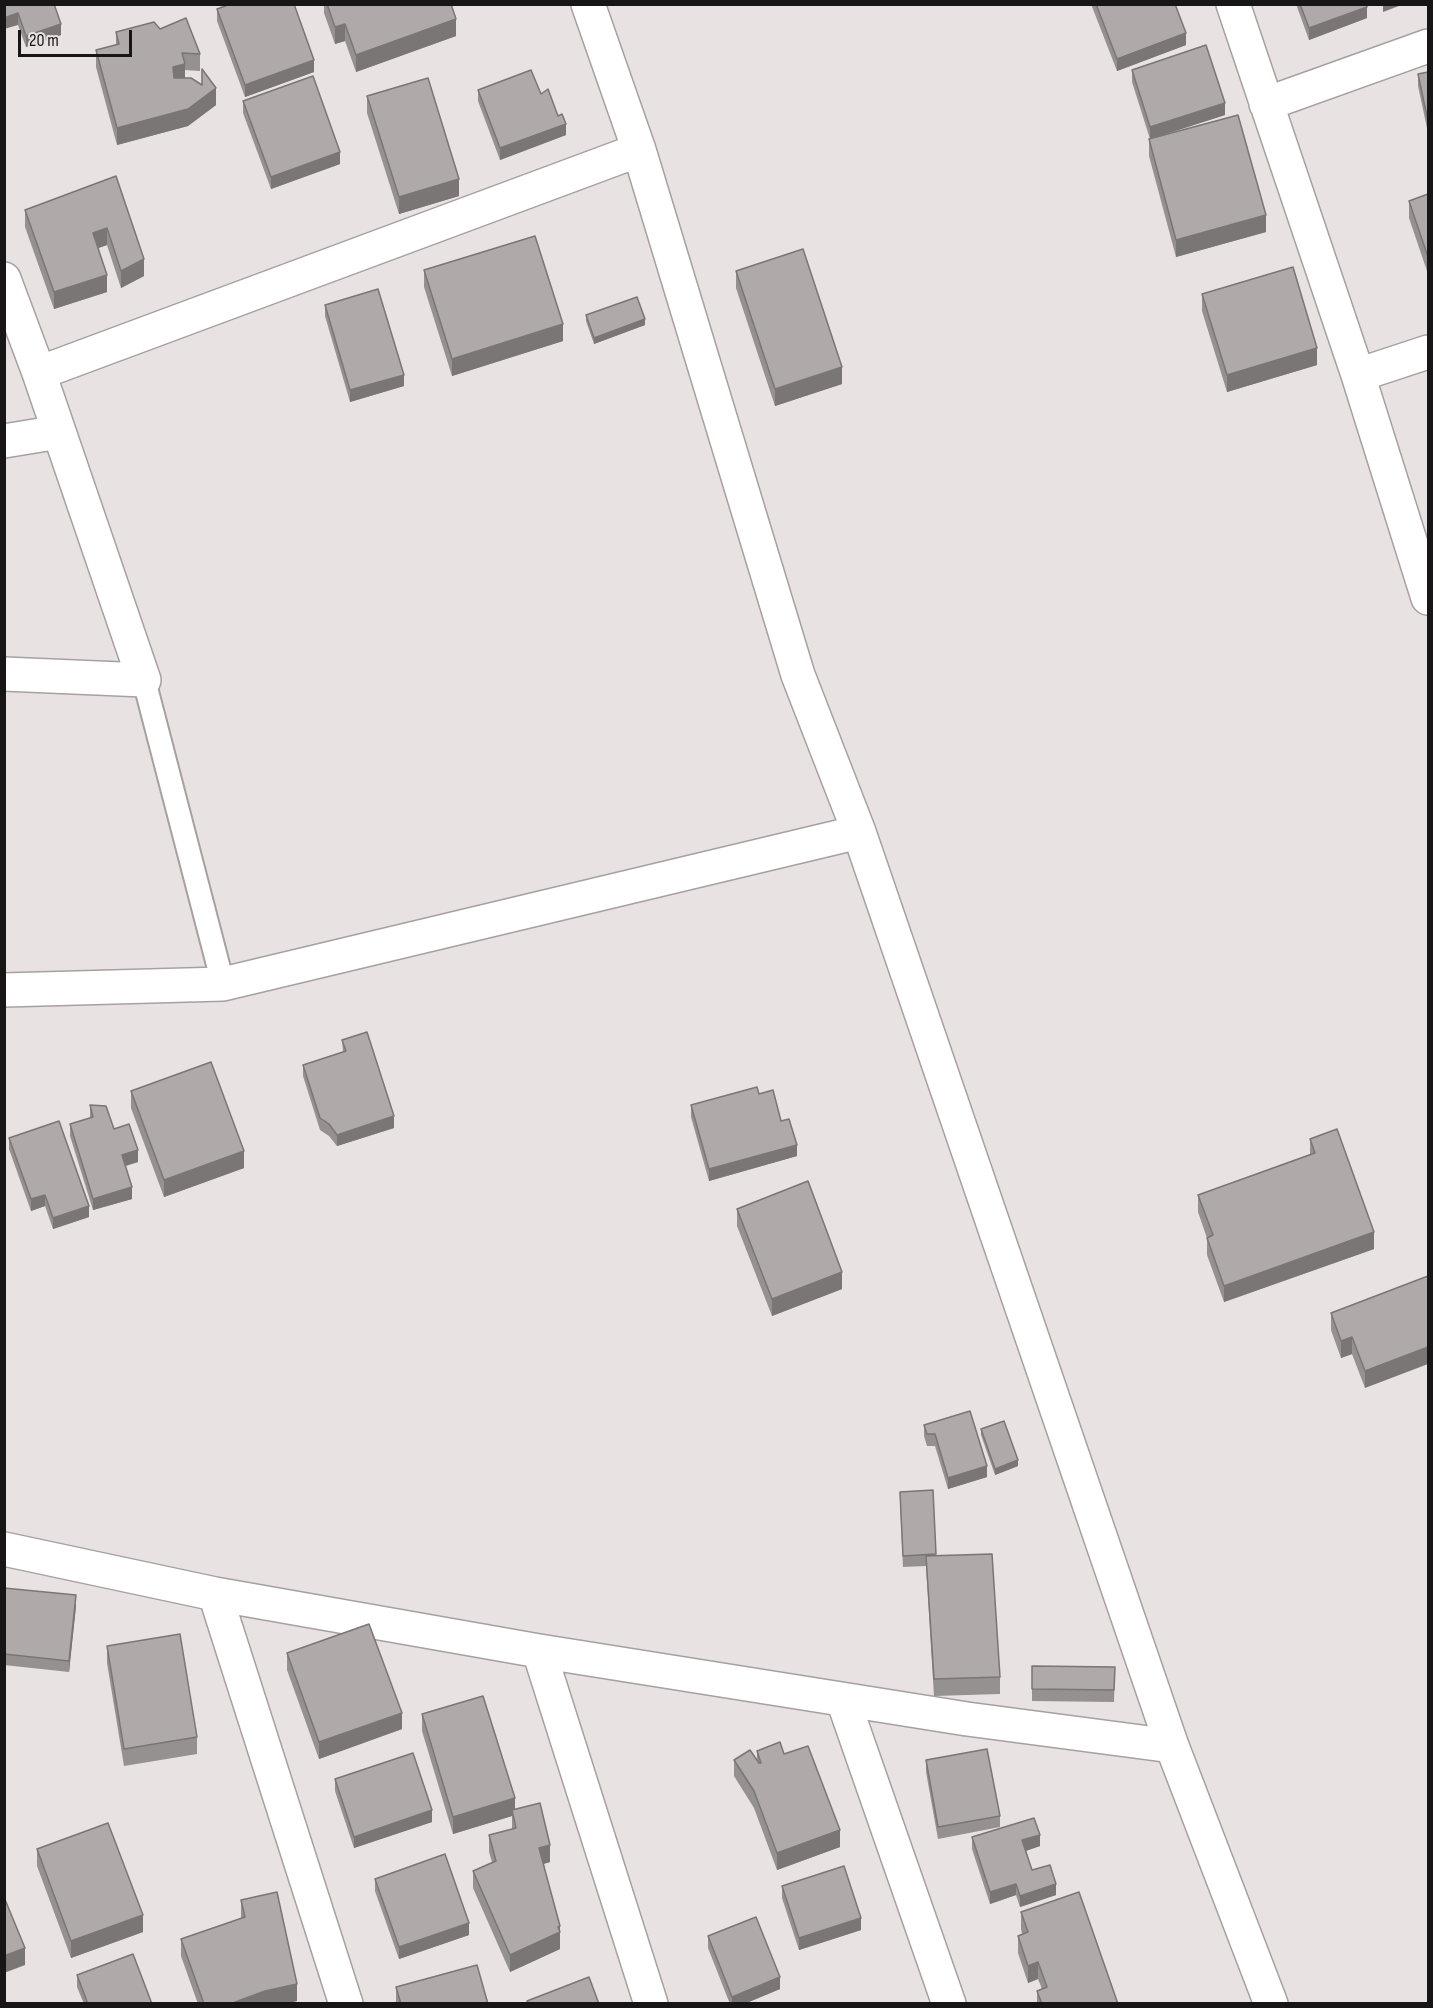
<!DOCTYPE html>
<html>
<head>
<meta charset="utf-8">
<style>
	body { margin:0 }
	#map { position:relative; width:1433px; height:2008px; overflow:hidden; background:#e8e2e2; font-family:"Sofia Sans Condensed",sans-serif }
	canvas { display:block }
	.frame { position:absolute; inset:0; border:6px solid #171515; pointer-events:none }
	.scale { position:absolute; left:18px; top:30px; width:114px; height:27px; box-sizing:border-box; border:3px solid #171515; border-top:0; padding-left:8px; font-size:18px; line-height:21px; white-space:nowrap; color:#171515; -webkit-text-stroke:4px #e8e2e2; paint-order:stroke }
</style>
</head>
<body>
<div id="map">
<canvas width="1433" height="2008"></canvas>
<div class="frame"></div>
<div class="scale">20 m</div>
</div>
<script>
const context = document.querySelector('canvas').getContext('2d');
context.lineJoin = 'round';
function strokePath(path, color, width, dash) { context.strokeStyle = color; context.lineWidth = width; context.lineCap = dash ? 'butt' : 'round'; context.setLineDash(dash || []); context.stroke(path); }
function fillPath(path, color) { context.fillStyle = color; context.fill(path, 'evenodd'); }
const lane = new Path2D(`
	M 144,680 L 223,984`);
const street = new Path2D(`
	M 588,4 L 639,150 L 798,675 L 859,832 L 1172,1746 L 1271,2004
	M 1233,4 L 1358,375 L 1428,598
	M 1266,104 L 1428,46
	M 4,279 L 39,373 L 144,680 L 4,674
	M 39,373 L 639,150
	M 1358,375 L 1428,352
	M 4,441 L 59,432
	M 4,990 L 223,984 L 859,832
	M 4,1549 L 215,1594 L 539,1651 L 967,1719 L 1172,1746
	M 215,1594 L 346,2004
	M 539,1651 L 651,2004
	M 843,1700 L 949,2004`);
const wall = new Path2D(`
	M 4,4 L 61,35 L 26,47 L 18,25 Z
	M 324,4 L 451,4 L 456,36 L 356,72 L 345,41 L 335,44 L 324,13 Z
	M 1091,4 L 1175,4 L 1186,45 L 1117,71 Z
	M 1296,4 L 1366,4 L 1367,18 L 1309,40 Z
	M 217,9 L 314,72 L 245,97 L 217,21 Z
	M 160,29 L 200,54 L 200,71 L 185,70 L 185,78 L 216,105 L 188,126 L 117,145 L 96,67 L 96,50 L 116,45 L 116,32 Z
	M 1132,70 L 1225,115 L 1154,138 L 1266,232 L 1176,257 L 1149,156 L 1149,139 L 1150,139 L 1132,82 Z
	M 1428,72 L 1428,133 L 1418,86 L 1418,74 Z
	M 478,90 L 541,94 L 566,135 L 500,160 L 478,101 Z
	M 367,96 L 459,196 L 399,214 L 367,113 Z
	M 243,101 L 340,164 L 271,189 L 243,113 Z
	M 116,176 L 144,276 L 121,288 L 107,245 L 98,248 L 107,292 L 54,309 L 25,227 L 25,210 Z
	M 1428,194 L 1428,274 L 1409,218 L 1409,201 Z
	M 424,270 L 563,341 L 452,376 L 424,287 Z
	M 736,271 L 842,384 L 775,406 L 736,288 Z
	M 1202,294 L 1317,365 L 1227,392 L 1202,311 Z
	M 325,305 L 404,386 L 350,402 L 325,316 Z
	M 586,315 L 645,325 L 594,344 L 586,321 Z
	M 342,1040 L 394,1128 L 337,1146 L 329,1136 L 320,1130 L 303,1076 L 303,1065 L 343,1052 Z
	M 131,1091 L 244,1168 L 164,1197 L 131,1108 Z
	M 759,1094 L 781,1121 L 797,1156 L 709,1181 L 691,1117 L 691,1105 Z
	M 90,1105 L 114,1129 L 138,1162 L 125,1166 L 132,1199 L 93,1210 L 70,1136 L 70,1124 L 90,1118 Z
	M 9,1138 L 89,1217 L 53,1229 L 45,1206 L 31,1211 L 9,1149 Z
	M 1310,1139 L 1374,1249 L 1224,1302 L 1207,1255 L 1207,1238 L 1198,1212 L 1198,1195 L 1310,1154 Z
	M 737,1209 L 842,1289 L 772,1316 L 737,1226 Z
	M 1428,1276 L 1365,1388 L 1352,1354 L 1341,1358 L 1331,1330 L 1331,1313 Z
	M 924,1425 L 987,1477 L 948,1489 L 935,1446 L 927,1446 L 924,1436 Z
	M 981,1429 L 1018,1466 L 995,1475 L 981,1435 Z
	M 933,1490 L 936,1556 L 1000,1677 L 1000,1694 L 934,1696 L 926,1566 L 903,1567 L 900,1503 L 900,1492 Z
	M 4,1588 L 76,1606 L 69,1672 L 4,1665 Z
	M 107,1646 L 197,1737 L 197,1754 L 124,1766 L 107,1663 Z
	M 287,1653 L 402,1729 L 319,1759 L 287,1670 Z
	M 1032,1666 L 1115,1667 L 1114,1702 L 1032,1701 Z
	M 422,1714 L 515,1809 L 550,1862 L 544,1864 L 560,1949 L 510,1972 L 473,1888 L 473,1871 L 492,1862 L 489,1852 L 489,1835 L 512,1829 L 512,1816 L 453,1834 L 422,1731 Z
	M 757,1751 L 784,1754 L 840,1847 L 777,1870 L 754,1808 L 734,1776 L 734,1760 L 757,1761 Z
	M 926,1760 L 1000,1816 L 1000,1827 L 938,1839 L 926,1772 Z
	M 335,1779 L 432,1822 L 354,1848 L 335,1791 Z
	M 972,1837 L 1040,1846 L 1026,1851 L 1032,1870 L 1056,1895 L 1020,1907 L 1016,1895 L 990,1904 L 972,1849 Z
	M 37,1849 L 143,1932 L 71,1958 L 37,1866 Z
	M 375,1879 L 469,1935 L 399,1959 L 375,1891 Z
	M 782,1886 L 861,1930 L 799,1950 L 782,1898 Z
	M 241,1900 L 297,2001 L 284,2004 L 198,2004 L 181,1956 L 181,1939 L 241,1918 Z
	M 1021,1912 L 1118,2004 L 1037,2004 L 1037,1991 L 1042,1989 L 1038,1979 L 1028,1983 L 1018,1953 L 1018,1936 L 1022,1934 L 1021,1929 Z
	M 708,1936 L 780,1989 L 744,2004 L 730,2004 L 708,1948 Z
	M 77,1975 L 152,2004 L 84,2004 L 77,1987 Z
	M 396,1987 L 488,2004 L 396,2004 Z`);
const shadedWall = new Path2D(`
	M 1383,4 L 1404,4 L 1383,12 Z
	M 1367,7 L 1367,18 L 1309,40 L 1309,28 Z
	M 18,13 L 18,25 L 4,29 L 4,18 Z
	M 456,19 L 456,36 L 356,72 L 356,55 Z
	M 61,24 L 61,35 L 26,47 L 26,36 Z
	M 345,24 L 345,41 L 335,44 L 335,27 Z
	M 1186,33 L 1186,45 L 1117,71 L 1117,59 Z
	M 314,60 L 314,72 L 245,97 L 245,85 Z
	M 185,64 L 185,81 L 173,84 L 173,67 Z
	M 216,88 L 216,105 L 188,126 L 117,145 L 117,128 Z
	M 1225,103 L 1225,115 L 1150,139 L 1150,127 Z
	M 566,124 L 566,135 L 500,160 L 500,148 Z
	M 340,152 L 340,164 L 271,189 L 271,177 Z
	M 459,179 L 459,196 L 399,214 L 399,197 Z
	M 1266,215 L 1266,232 L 1176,257 L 1176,240 Z
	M 107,228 L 107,245 L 93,250 L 93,233 Z
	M 144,259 L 144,276 L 121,288 L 121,271 Z
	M 107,275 L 107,292 L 54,309 L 54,292 Z
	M 645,319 L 645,325 L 594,344 L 594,338 Z
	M 563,324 L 563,341 L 452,376 L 452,359 Z
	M 1317,348 L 1317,365 L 1227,392 L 1227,375 Z
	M 842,367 L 842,384 L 775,406 L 775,389 Z
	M 404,375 L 404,386 L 350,402 L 350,390 Z
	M 394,1116 L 394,1128 L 337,1146 L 337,1135 Z
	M 797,1145 L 797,1156 L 709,1181 L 709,1169 Z
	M 138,1150 L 138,1162 L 122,1167 L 122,1155 Z
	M 244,1151 L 244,1168 L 164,1197 L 164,1180 Z
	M 132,1187 L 132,1199 L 93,1210 L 93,1199 Z
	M 45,1195 L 45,1206 L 31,1211 L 31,1199 Z
	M 89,1206 L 89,1217 L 53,1229 L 53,1218 Z
	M 1374,1232 L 1374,1249 L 1224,1302 L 1224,1286 Z
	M 842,1272 L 842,1289 L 772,1316 L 772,1299 Z
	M 1352,1337 L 1352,1354 L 1341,1358 L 1341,1341 Z
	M 1428,1347 L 1428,1364 L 1365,1388 L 1365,1371 Z
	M 1018,1460 L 1018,1466 L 995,1475 L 995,1469 Z
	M 987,1466 L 987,1477 L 948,1489 L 948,1478 Z
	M 76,1595 L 76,1606 L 69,1672 L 69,1661 Z
	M 402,1713 L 402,1729 L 319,1759 L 319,1742 Z
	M 515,1798 L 515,1815 L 512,1810 L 512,1816 L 453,1834 L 453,1817 Z
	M 432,1810 L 432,1822 L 354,1848 L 354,1837 Z
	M 840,1830 L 840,1847 L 777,1870 L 777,1853 Z
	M 1040,1835 L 1040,1846 L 1022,1852 L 1022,1840 Z
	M 550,1845 L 550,1862 L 539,1865 L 539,1848 Z
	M 1016,1884 L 1016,1895 L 990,1904 L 990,1892 Z
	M 1056,1884 L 1056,1895 L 1020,1907 L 1020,1896 Z
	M 143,1915 L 143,1932 L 71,1958 L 71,1941 Z
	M 861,1918 L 861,1930 L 799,1950 L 799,1938 Z
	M 469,1923 L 469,1935 L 399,1959 L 399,1947 Z
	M 560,1926 L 560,1949 L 510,1972 L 510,1955 L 558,1927 Z
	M 25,1948 L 25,1965 L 4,1973 L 4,1956 Z
	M 1038,1962 L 1038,1979 L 1028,1983 L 1028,1966 Z
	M 780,1977 L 780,1989 L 744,2004 L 732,2004 L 732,1997 Z
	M 297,1984 L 297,2001 L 284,2004 L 230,2004 L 265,1991 Z`);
const building = new Path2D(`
	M 4,4 L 54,4 L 61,24 L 26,36 L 18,13 L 4,18 Z
	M 231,4 L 294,4 L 314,60 L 245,85 L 217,9 Z
	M 327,4 L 451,4 L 456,19 L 356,55 L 345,24 L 335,27 Z
	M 1096,4 L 1175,4 L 1186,33 L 1117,59 Z
	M 1300,4 L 1366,4 L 1367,7 L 1309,28 Z
	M 186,18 L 200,54 L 182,53 L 185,64 L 173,67 L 174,78 L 191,78 L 202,85 L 202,69 L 216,88 L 188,109 L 117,128 L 96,50 L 119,44 L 116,32 L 154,22 L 160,29 Z
	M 1206,45 L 1225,103 L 1150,127 L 1132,70 Z
	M 531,70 L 541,94 L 548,89 L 558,116 L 562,114 L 566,124 L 500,148 L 478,90 Z
	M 1428,72 L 1428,121 L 1418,74 Z
	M 313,76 L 340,152 L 271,177 L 243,101 Z
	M 428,78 L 459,179 L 399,197 L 367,96 Z
	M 1238,115 L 1266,215 L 1176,240 L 1149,139 Z
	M 116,176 L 144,259 L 121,271 L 107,228 L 93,233 L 107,275 L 54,292 L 25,210 Z
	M 1428,194 L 1428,257 L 1409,201 Z
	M 535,236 L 563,324 L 452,359 L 424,270 Z
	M 803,249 L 842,367 L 775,389 L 736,271 Z
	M 1293,267 L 1317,348 L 1227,375 L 1202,294 Z
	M 378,289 L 404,375 L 350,390 L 325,305 Z
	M 637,297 L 645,319 L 594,338 L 586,315 Z
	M 367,1032 L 394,1116 L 337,1135 L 329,1124 L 320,1118 L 303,1065 L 346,1051 L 342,1040 Z
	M 211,1062 L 244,1151 L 164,1180 L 131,1091 Z
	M 757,1087 L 759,1094 L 773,1090 L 781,1121 L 789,1119 L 797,1145 L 709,1169 L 691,1105 Z
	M 90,1105 L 106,1106 L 114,1129 L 129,1124 L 138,1150 L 122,1155 L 132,1187 L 93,1199 L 70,1124 L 93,1117 Z
	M 59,1121 L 89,1206 L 53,1218 L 45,1195 L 31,1199 L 9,1138 Z
	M 1337,1129 L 1374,1232 L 1224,1286 L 1207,1238 L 1213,1235 L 1198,1195 L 1315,1153 L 1310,1139 Z
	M 808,1181 L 842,1272 L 772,1299 L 737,1209 Z
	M 1428,1276 L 1428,1347 L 1365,1371 L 1352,1337 L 1341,1341 L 1331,1313 Z
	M 970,1411 L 987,1466 L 948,1478 L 935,1434 L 927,1434 L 924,1425 Z
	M 1004,1421 L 1018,1460 L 995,1469 L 981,1429 Z
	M 933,1490 L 936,1554 L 903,1556 L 900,1492 Z
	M 992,1554 L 1000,1677 L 934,1679 L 926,1556 Z
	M 4,1588 L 76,1595 L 69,1661 L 4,1654 Z
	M 369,1624 L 402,1713 L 319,1742 L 287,1653 Z
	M 180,1634 L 197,1737 L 124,1749 L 107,1646 Z
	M 1032,1666 L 1115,1667 L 1114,1690 L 1032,1689 Z
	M 483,1696 L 515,1798 L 453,1817 L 422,1714 Z
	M 780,1742 L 784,1754 L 808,1746 L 840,1830 L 777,1853 L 754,1791 L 734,1760 L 750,1750 L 759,1763 L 761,1763 L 757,1751 Z
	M 987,1749 L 1000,1816 L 938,1827 L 926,1760 Z
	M 413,1753 L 432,1810 L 354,1837 L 335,1779 Z
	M 540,1803 L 550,1845 L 539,1848 L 560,1926 L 558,1927 L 560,1932 L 510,1955 L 473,1871 L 496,1861 L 489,1835 L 516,1828 L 512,1810 Z
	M 1034,1818 L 1040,1835 L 1022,1840 L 1032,1870 L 1050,1865 L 1056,1884 L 1020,1896 L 1016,1884 L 990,1892 L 972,1837 Z
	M 108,1823 L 143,1915 L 71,1941 L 37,1849 Z
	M 445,1854 L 469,1923 L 399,1947 L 375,1879 Z
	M 844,1866 L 861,1918 L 799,1938 L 782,1886 Z
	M 277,1892 L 297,1984 L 265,1991 L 230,2004 L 204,2004 L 181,1939 L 245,1917 L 241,1900 Z
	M 1079,1892 L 1118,2004 L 1042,2004 L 1037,1991 L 1047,1987 L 1038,1962 L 1028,1966 L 1018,1936 L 1028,1932 L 1021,1912 Z
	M 4,1897 L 25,1948 L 4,1956 Z
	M 756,1917 L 780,1977 L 732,1997 L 708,1936 Z
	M 133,1954 L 152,2004 L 88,2004 L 77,1975 Z
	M 477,1965 L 488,2004 L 401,2004 L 396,1987 Z
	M 589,1977 L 599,2004 L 529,2004 L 527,2001 Z`);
strokePath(lane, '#a7a0a1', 26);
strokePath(street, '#a7a0a1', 36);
strokePath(lane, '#fff', 22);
strokePath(street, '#fff', 33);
fillPath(wall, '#969191');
fillPath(shadedWall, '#7a7676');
fillPath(building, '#afa9a9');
strokePath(building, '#7a7676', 1.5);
</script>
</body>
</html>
